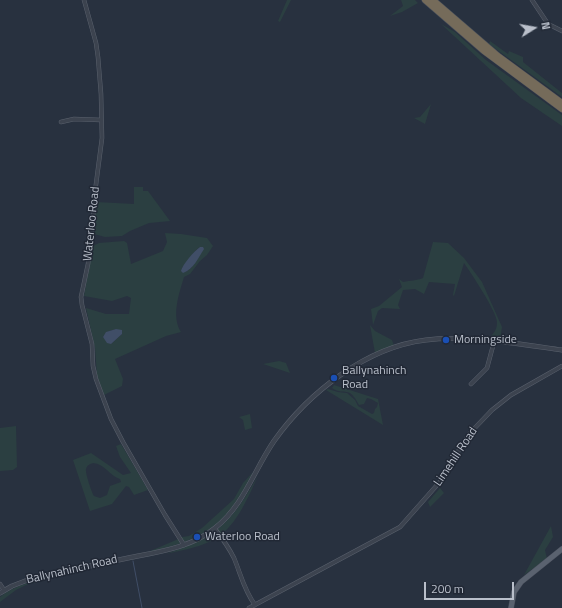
<!DOCTYPE html>
<html>
<head>
<meta charset="utf-8">
<style>
	body { margin:0 }
	#map { position:relative; width:562px; height:608px; overflow:hidden; background:#28313f; font-family:"Titillium Web",sans-serif }
	canvas { display:block }
	.north { position:absolute; left:514px; top:8px; width:40px; height:40px; -webkit-text-stroke:3px #212835; paint-order:stroke; rotate:79deg; font-size:11px; font-weight:700; line-height:16px; text-align:center; color:#b9bfca }
	.north::after { content:''; display:block; margin:auto; width:14px; height:18px; background:#b9bfca; clip-path:polygon(50% 0,100% 100%,50% 72%,0 100%) }
	.scale { position:absolute; left:424px; top:582px; width:90px; height:18px; box-sizing:border-box; border:2px solid #b9bfca; border-top:0; padding-left:5px; font-size:12px; line-height:14px; white-space:nowrap; color:#b9bfca; -webkit-text-stroke:3px #212835; paint-order:stroke }
</style>
</head>
<body>
<div id="map">
<canvas width="562" height="608"></canvas>
<div class="north">N</div>
<div class="scale">200 m</div>
</div>
<script>
const context = document.querySelector('canvas').getContext('2d');
context.lineJoin = 'round';
function fillPath(path, color) { context.fillStyle = color; context.fill(path, 'evenodd'); }
function strokePath(path, color, width, dash) { context.strokeStyle = color; context.lineWidth = width; context.lineCap = dash ? 'butt' : 'round'; context.setLineDash(dash || []); context.stroke(path); }
function write(font, color, halo, rows, align = 'center') {
  context.font = font + ' "Titillium Web",sans-serif'; context.lineWidth = 3; context.setLineDash([]); context.textBaseline = 'middle'; context.strokeStyle = halo; context.fillStyle = color; for (const [text, x, y, turn = 0] of rows) {
    context.save(); context.translate(x, y); context.rotate((+turn || 0) * Math.PI / 180); context.textAlign = isNaN(turn) ? turn : align; if (halo) context.strokeText(text, 0, 0); context.fillText(text, 0, 0); context.restore();
  }
}
const green = new Path2D(`
	M 287,0 L 291,0 L 280,22 L 278,21 Z
	M 401,0 L 415,0 L 418,3 L 402,12 L 390,16 L 403,6 Z
	M 441,24 L 455,32 L 486,60 L 562,115 L 562,126 L 521,98 Z
	M 490,41 L 508,54 L 509,51 L 523,57 L 523,62 L 562,93 L 562,97 L 489,44 Z
	M 431,104 L 425,124 L 414,118 L 420,117 Z
	M 134,187 L 143,187 L 143,191 L 148,191 L 170,221 L 149,223 L 130,231 L 122,236 L 105,237 L 94,234 L 96,202 L 134,204 Z
	M 165,233 L 181,234 L 207,238 L 213,246 L 207,255 L 200,261 L 190,274 L 184,277 C 179,294 171,316 181,332 L 166,336 L 115,359 L 123,379 L 122,386 L 104,395 L 97,376 L 95,348 L 86,308 L 106,314 L 129,314 L 131,298 L 127,296 L 112,301 L 84,296 L 93,246 L 99,243 L 124,241 L 127,243 L 131,264 L 163,251 L 167,242 ZM 200,247 L 203,247 C 199,257 195,266 186,272 L 182,268 C 189,262 192,252 200,247 ZM 116,329 L 122,334 L 111,344 L 103,337 L 107,332 Z
	M 433,242 L 448,243 L 464,258 L 482,282 L 502,327 L 500,340 L 489,338 C 494,333 497,330 497,322 C 497,312 471,273 464,263 L 454,296 L 453,295 L 455,284 L 429,282 L 424,294 L 415,289 L 403,290 L 398,305 L 400,309 L 382,308 L 378,311 L 373,325 L 371,309 L 379,306 L 402,287 L 399,279 L 403,282 C 411,280 416,281 423,278 Z
	M 370,325 L 375,331 L 392,340 L 394,346 L 375,353 Z
	M 279,361 L 286,363 L 290,373 L 263,364 Z
	M 334,385 L 378,399 L 383,425 L 326,390 L 328,389 L 338,392 L 347,393 L 355,400 L 358,406 L 372,414 L 374,413 L 375,409 L 377,407 L 378,403 L 371,399 L 367,398 L 364,404 L 359,405 C 348,384 346,397 332,388 Z
	M 250,414 L 252,428 L 245,430 L 243,420 L 239,417 Z
	M 16,426 L 17,467 L 13,470 L 0,471 L 0,428 Z
	M 121,444 L 148,490 L 134,495 L 129,487 L 126,486 L 112,504 L 90,511 L 73,460 L 91,453 L 123,475 L 131,473 L 120,457 L 116,446 ZM 93,463 C 105,464 110,476 120,479 L 121,482 L 110,486 L 107,495 L 100,498 L 94,496 C 92,493 85,473 86,469 C 87,465 90,464 93,463 Z
	M 253,472 C 228,525 204,540 148,552 L 176,540 L 182,537 L 189,536 L 202,528 L 234,499 L 243,483 Z
	M 258,476 C 248,497 238,523 218,537 C 203,547 183,550 166,554 C 184,547 204,541 219,528 C 236,514 247,494 258,476 Z
	M 440,488 L 444,493 L 430,507 L 428,502 Z
	M 551,526 L 553,537 L 545,550 L 547,559 L 524,575 Z
	M 54,577 L 26,585 L 16,590 L 0,602 L 0,597 C 16,584 34,581 54,577 Z`);
const water = new Path2D(`
	M 200,247 L 203,247 L 204,249 C 198,258 194,269 183,273 L 181,271 C 183,264 194,251 200,247 Z
	M 116,329 L 122,330 L 122,334 L 111,344 L 107,343 L 103,337 L 106,332 Z`);
const stream = new Path2D(`
	M 133,561 L 142,608`);
const minor = new Path2D(`
	M 84,0 L 96,43 L 98,57 L 101,94 L 102,138 L 95,192 L 91,240 L 88,264 L 81,297 L 82,305 L 92,344 L 93,366 L 96,379 L 111,419 L 123,442 L 165,515 L 184,545
	M 532,0 L 548,24 L 562,31
	M 61,122 L 74,119 L 101,120
	M 471,384 L 487,368 L 494,342
	M 215,529 C 222,538 229,548 234,558 C 241,575 244,590 255,605
	M 0,584 L 4,590
	M 249,608 L 400,527 L 445,476 L 460,448 L 470,433 L 492,410 L 511,395 L 562,366`);
const tertiary = new Path2D(`
	M 0,593 L 12,586 L 33,578 C 65,571 96,565 128,558 C 157,552 191,548 215,528 C 244,505 254,470 274,441 C 308,393 366,347 426,340 C 468,335 519,344 562,350`);
const primary = new Path2D(`
	M 511,608 L 514,592 L 521,582 L 562,549`);
const motorway = new Path2D(`
	M 425,0 L 484,51 L 562,109
	M 433,0 L 498,56 L 562,103`);
const markers = [
	[446,340,4,"#1a4fb4"],
	[334,378,4,"#1a4fb4"],
	[197,537,4,"#1a4fb4"]
];
const streetNames = [
	["Waterloo Road",92,224,-84],
	["Limehill Road",456,457,-56],
	["Ballynahinch Road",72,570,-13]
];
const poiNames = [
	["Morningside",454,340],
	["Ballynahinch",342,371],
	["Road",342,385],
	["Waterloo Road",205,537]
];
fillPath(green, '#2b3f41');
fillPath(water, '#404e67');
strokePath(stream, '#404e67', 1);
strokePath(minor, '#5a616d', 4.5);
strokePath(tertiary, '#5a616d', 5);
strokePath(primary, '#464c59', 6);
strokePath(motorway, '#474e5a', 7);
strokePath(minor, '#3c434f', 3.5);
strokePath(tertiary, '#3c434f', 4);
strokePath(primary, '#5a626f', 5);
strokePath(motorway, '#756b5a', 6);
for (const [x, y, r, color] of markers) { const dot = new Path2D(); dot.arc(x, y, r, 0, 2 * Math.PI); context.fillStyle = color; context.fill(dot); strokePath(dot, '#212835', 1.5); }
write('12px', '#b9bfca', '#212835', streetNames);
write('12px', '#b9bfca', '#212835', poiNames, 'left');
</script>
</body>
</html>
